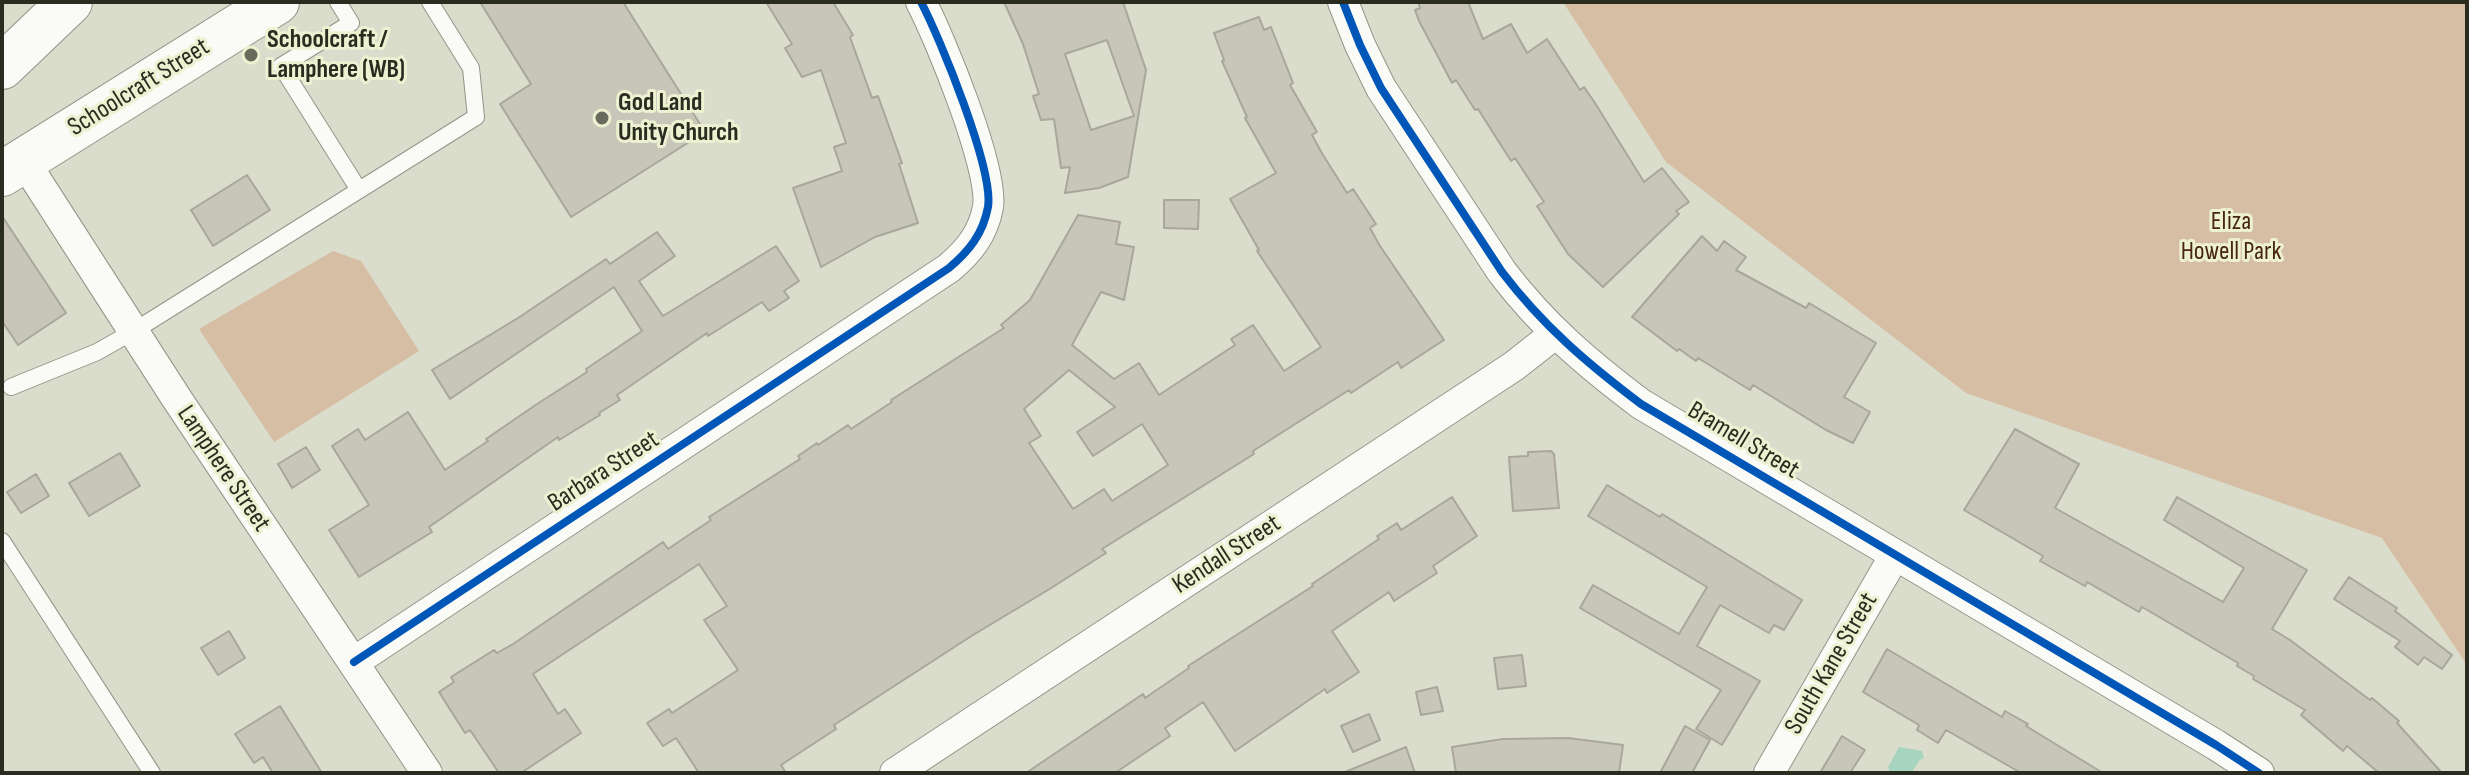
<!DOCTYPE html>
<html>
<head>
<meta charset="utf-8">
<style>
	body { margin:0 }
	#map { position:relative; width:2469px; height:775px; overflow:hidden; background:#dbddcc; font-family:"Sofia Sans Condensed",sans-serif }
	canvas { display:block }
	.frame { position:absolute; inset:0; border:4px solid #2a2c20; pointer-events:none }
</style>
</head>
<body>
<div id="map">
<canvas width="2469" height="775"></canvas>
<div class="frame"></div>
</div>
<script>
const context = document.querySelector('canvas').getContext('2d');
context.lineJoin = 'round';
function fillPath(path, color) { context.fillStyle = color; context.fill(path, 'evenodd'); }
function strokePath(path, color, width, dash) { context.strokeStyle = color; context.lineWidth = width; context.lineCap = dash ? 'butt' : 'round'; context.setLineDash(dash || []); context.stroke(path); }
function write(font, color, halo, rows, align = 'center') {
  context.font = font + ' "Sofia Sans Condensed",sans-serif'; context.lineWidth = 6; context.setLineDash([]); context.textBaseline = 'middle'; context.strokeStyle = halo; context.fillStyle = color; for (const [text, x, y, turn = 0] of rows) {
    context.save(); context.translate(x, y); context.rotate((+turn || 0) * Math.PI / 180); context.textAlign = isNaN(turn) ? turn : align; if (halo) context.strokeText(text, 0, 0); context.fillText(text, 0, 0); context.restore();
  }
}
const green = new Path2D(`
	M 1563,2 L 2467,2 L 2467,665 L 2382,538 L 1966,393 L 1666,162 Z
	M 333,251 L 361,261 L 419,351 L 274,442 L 199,329 Z`);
const water = new Path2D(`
	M 1899,747 L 1922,751 L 1924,758 L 1920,760 L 1911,773 L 1890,773 L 1888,767 Z`);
const building = new Path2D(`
	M 480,2 L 623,2 L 705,132 L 571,217 L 500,104 L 531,84 Z
	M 766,2 L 833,2 L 853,35 L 850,37 L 872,98 L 878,96 L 887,121 L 902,163 L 899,164 L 918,223 L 875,237 L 821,267 L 793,188 L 842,171 L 834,147 L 846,143 L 821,70 L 802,77 L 785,48 L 792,44 Z
	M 1004,2 L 1123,2 L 1146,70 L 1128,177 L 1099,188 L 1065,193 L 1070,167 L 1061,168 L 1054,119 L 1041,120 L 1033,96 L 1039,94 L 1023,44 ZM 1107,40 L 1134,116 L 1091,130 L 1065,54 Z
	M 1418,2 L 1468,2 L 1483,39 L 1511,24 L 1527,53 L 1547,39 L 1580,90 L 1584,87 L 1595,103 L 1644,182 L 1662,168 L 1689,202 L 1676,211 L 1679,214 L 1603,287 L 1568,254 L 1537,206 L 1544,202 L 1515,158 L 1511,161 L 1478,109 L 1475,110 L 1456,80 L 1452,83 L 1419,21 L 1415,10 L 1420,8 Z
	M 1259,17 L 1264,30 L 1271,27 L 1293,83 L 1290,85 L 1317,132 L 1312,135 L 1323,155 L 1347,193 L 1353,189 L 1376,224 L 1370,228 L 1380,246 L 1444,340 L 1401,368 L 1398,362 L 1351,393 L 1349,390 L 1300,421 L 1253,451 L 1254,454 L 1102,549 L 1106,553 L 1048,590 L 973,635 L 834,725 L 836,729 L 781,765 L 786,773 L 699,773 L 676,738 L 663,746 L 647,723 L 669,709 L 672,713 L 738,670 L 704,620 L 727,606 L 699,564 L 533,674 L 558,714 L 565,709 L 581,733 L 521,773 L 499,773 L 470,730 L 465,733 L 439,692 L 454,682 L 451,677 L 494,650 L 497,653 L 513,644 L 663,542 L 668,549 L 711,520 L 709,517 L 800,459 L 798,456 L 817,443 L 818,445 L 848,425 L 851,429 L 892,402 L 891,400 L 1004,328 L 1001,325 L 1030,300 L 1078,215 L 1120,222 L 1116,244 L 1134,247 L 1124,300 L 1101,292 L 1072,345 L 1114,379 L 1139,363 L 1159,395 L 1235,345 L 1231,339 L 1253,325 L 1284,371 L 1321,347 L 1257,251 L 1259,250 L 1230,199 L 1276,173 L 1245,118 L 1247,117 L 1222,61 L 1224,60 L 1214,33 ZM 1069,370 L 1115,407 L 1077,432 L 1093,456 L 1142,424 L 1168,465 L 1112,501 L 1104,489 L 1073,509 L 1029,443 L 1041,436 L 1024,409 Z
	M 247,175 L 270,210 L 213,246 L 191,210 Z
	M 1164,200 L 1199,200 L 1198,229 L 1164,228 Z
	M 2,216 L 66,313 L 18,345 L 2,321 Z
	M 657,232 L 675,256 L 639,281 L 663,316 L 776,246 L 799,281 L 784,291 L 789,298 L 769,311 L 762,302 L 708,336 L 707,333 L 617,395 L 620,400 L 599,413 L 600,415 L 559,440 L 558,437 L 429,527 L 432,532 L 359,577 L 329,530 L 369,505 L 332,446 L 358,429 L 365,440 L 408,412 L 445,470 L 488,441 L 486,439 L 537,404 L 587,372 L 586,369 L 642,331 L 614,287 L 450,399 L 432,370 L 518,318 L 606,259 L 610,264 Z
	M 1702,236 L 1717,251 L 1724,241 L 1746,257 L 1736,270 L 1806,308 L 1809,303 L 1876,343 L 1844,397 L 1870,412 L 1853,443 L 1826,430 L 1753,385 L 1750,390 L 1698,358 L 1696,361 L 1679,349 L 1677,351 L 1632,317 Z
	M 2015,429 L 2079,464 L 2055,508 L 2223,602 L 2244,568 L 2164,520 L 2177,497 L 2307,570 L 2272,629 L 2290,640 L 2370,700 L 2372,698 L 2399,721 L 2397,723 L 2442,773 L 2379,773 L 2347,746 L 2343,751 L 2301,715 L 2305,710 L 2253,679 L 2254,676 L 2237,666 L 2238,663 L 2142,607 L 2139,612 L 2087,582 L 2085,586 L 2040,561 L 2043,556 L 1964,510 Z
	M 306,447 L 320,470 L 292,488 L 278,464 Z
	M 1551,451 L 1554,454 L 1559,508 L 1513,511 L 1509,457 L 1528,456 L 1528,452 Z
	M 120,453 L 140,486 L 89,516 L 69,483 Z
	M 36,474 L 49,496 L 21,513 L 7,492 Z
	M 1607,485 L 1660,517 L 1662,514 L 1802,600 L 1784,630 L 1774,625 L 1769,633 L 1720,605 L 1697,646 L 1760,681 L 1722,745 L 1696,729 L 1721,690 L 1580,608 L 1593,585 L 1679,634 L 1707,587 L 1588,516 Z
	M 1452,497 L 1477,536 L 1433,566 L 1437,573 L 1394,601 L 1389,592 L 1332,631 L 1359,672 L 1327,693 L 1325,689 L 1235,751 L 1203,702 L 1165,728 L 1170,736 L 1115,773 L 1026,773 L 1143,694 L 1145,698 L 1189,668 L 1188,666 L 1313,586 L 1312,584 L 1379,539 L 1377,536 L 1397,523 L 1401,530 Z
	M 2349,577 L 2397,608 L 2395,611 L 2452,655 L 2442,669 L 2424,657 L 2418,665 L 2395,647 L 2400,641 L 2334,599 Z
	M 229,631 L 245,658 L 218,675 L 201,648 Z
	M 1887,649 L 2002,717 L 2005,711 L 2028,724 L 2026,726 L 2103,773 L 2021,773 L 1946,730 L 1938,743 L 1917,730 L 1919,725 L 1863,692 Z
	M 1522,655 L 1526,686 L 1498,689 L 1494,658 Z
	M 1437,687 L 1443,711 L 1421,715 L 1416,692 Z
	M 280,706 L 322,773 L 273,773 L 263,757 L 254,763 L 235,734 Z
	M 1369,714 L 1380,740 L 1353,752 L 1341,726 Z
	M 1685,726 L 1710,740 L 1692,773 L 1660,773 Z
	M 1842,736 L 1865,750 L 1850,773 L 1820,773 Z
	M 1568,738 L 1623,745 L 1619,773 L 1456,773 L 1452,747 L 1503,739 Z
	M 1406,747 L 1415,773 L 1345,773 L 1345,772 Z`);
const lane = new Path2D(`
	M 338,2 L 351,23 L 281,66 L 359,190
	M 11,387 L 97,352 L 134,331 L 476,117 L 471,68 L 430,2
	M 2,541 L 152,773`);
const street = new Path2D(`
	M 1343,2 L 1360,45 L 1381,88 L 1502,272 C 1543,326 1588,364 1641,404 L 2216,745 L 2259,773
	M 24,161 L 177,399 L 427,773
	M 354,662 L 949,268 C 969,251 983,234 988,207 C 994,170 940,38 921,2
	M 895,773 L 1514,366 L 1556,333
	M 1769,773 L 1895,555`);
const secondary = new Path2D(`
	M 2,174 L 277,2`);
const highway = new Path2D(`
	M 2,67 L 70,2`);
const cycleway = new Path2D(`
	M 1343,2 L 1360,45 L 1381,88 L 1502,272 C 1543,326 1588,364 1641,404 L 2216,745 L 2259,773
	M 354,662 L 949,268 C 969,251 983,234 988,207 C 994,170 940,38 921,2`);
const markers = [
	[251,55,8,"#686a5c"],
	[602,118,8,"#686a5c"]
];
const poiNames = [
	["Schoolcraft /",267,40],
	["Lamphere (WB)",267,70],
	["God Land",618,103],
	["Unity Church",618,133]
];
const streetNames = [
	["Schoolcraft Street",139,88,-32],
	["Bramell Street",1743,441,31],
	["Lamphere Street",223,469,56],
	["Barbara Street",604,472,-33],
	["Kendall Street",1227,555,-33],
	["South Kane Street",1832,664,-60]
];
const parkNames = [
	["Eliza",2231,222],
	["Howell Park",2231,252]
];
fillPath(green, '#d6bea4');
fillPath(water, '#a7d4be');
fillPath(building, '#c8c6b9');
strokePath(building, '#a8a79a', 2);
strokePath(lane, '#949588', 18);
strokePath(street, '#949588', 32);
strokePath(secondary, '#949588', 46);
strokePath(highway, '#949588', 46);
strokePath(lane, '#fafaf7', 16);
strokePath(street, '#fafaf7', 30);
strokePath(secondary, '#fafaf7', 44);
strokePath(highway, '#fafaf7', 44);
strokePath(cycleway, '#0057b8', 8);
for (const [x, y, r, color] of markers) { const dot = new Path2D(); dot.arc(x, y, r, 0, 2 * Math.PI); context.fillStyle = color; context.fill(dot); strokePath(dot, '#edf1d2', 3); }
write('bold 26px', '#2a2c20', '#edf1d2', poiNames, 'left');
write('26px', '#2a2c20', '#edf1d2', streetNames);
write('26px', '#47270d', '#edf1d2', parkNames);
</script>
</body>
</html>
